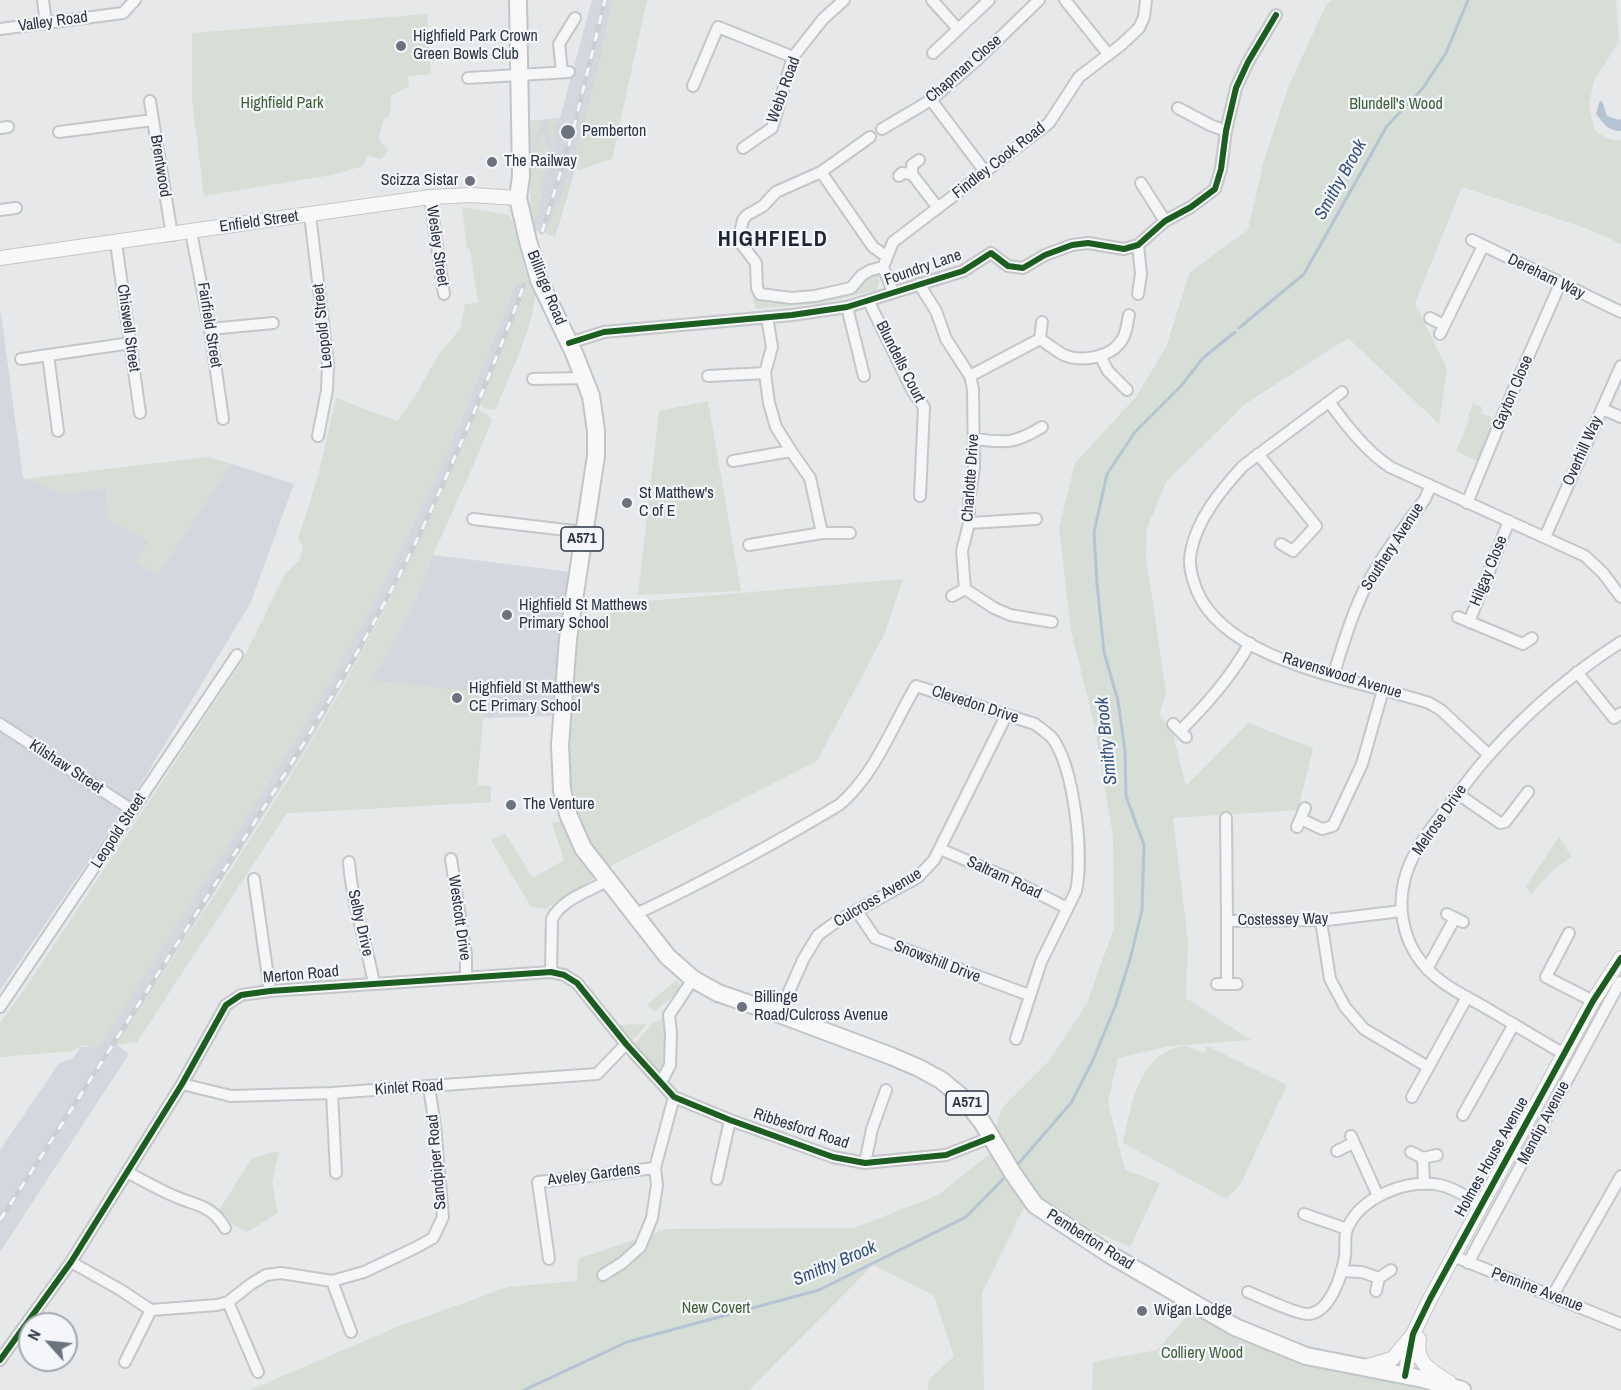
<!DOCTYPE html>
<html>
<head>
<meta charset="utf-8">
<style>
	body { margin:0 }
	#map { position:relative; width:1621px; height:1390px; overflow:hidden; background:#e6e8ea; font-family:"Archivo Narrow",sans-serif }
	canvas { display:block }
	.north { position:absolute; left:18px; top:1312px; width:60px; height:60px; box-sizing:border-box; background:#f4f6f9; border:2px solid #a4a8b1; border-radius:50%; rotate:297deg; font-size:16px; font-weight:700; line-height:24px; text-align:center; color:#2b3445 }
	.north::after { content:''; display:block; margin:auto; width:21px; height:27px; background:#6c737f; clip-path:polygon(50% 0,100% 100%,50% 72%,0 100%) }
</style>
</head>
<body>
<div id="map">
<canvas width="1621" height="1390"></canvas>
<div class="north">N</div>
</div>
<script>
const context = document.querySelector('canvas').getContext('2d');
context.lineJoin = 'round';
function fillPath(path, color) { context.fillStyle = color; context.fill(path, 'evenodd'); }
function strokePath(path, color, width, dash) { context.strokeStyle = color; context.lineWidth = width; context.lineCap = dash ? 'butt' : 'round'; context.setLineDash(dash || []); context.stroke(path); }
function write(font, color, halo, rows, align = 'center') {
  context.font = font + ' "Archivo Narrow",sans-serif'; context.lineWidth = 4.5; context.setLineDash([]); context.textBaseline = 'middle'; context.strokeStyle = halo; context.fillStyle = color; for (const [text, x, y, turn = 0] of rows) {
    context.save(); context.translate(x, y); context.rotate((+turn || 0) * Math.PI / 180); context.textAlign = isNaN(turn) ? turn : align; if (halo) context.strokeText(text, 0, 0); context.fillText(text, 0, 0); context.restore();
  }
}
const built = new Path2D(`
	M 592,0 L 613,0 L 593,95 L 569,191 L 555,236 L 531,229 L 528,121 L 560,118 Z
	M 516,283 L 527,286 L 497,365 L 452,472 L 363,649 L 307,747 L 117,1045 L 129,1054 L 0,1252 L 0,1150 L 59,1063 L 72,1059 L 81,1047 L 99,1046 L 296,739 L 352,642 L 405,542 L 454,436 Z
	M 0,307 L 23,478 L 62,493 L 106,488 L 149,542 L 137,562 L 158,575 L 232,464 L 294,484 L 250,604 L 136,792 L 0,990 Z
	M 433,555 L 571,572 L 553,716 L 483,718 L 477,785 L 491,787 L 491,802 L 287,813 L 389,650 L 417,597 Z`);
const green = new Path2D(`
	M 613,0 L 647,0 L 612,159 L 579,170 L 572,166 L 605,40 Z
	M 1332,0 L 1616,0 L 1619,42 L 1594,80 L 1589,104 L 1594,129 C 1601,135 1611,142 1621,140 L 1621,244 L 1588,229 L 1462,187 L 1415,303 L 1447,369 L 1439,424 L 1348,338 L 1245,404 L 1166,482 L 1147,528 L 1146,557 L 1166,692 L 1160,714 L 1173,734 L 1186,786 L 1248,723 L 1313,748 L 1298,810 L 1173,818 L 1188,941 L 1186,998 L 1251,1040 L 1170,1046 L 1118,1058 L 1108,1102 L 1125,1170 L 1160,1183 L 1130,1247 L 1037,1205 L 1003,1143 L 996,1127 L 1002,1108 L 1048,1062 L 1087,1003 L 1114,928 L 1113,837 L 1095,729 L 1071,630 L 1059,528 L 1075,463 L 1136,397 L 1166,347 L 1190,272 L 1248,230 L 1264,160 L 1287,90 L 1326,5 Z
	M 427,14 L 431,74 L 408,76 L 409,86 L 391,96 L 390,115 L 383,120 L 379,139 L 388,150 L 381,159 L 368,156 L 363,166 L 332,175 L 204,196 L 192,99 L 192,33 Z
	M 560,119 L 559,122 L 556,122 L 553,130 L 557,133 L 553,149 L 547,126 L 549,121 Z
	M 541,120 L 541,126 L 529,159 L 528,121 Z
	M 543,130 L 551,157 L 540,188 L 543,192 L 533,227 L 531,226 L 529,169 Z
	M 570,169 L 569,191 L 554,236 L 545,233 L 562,195 Z
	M 462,207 L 509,215 C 523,239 519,270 536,293 C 531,333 511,372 496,409 L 490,410 L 480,405 L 527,287 L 516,283 L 441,467 L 405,542 L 352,642 L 296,739 L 99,1047 L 82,1045 L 73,1051 L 0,1057 L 0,1023 L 22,993 L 241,663 L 285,574 L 300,560 L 303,547 L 298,539 L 318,476 L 336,398 L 397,421 L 415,396 L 439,354 L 460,329 L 465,304 L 478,303 L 470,249 L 467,249 Z
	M 874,274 L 878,275 L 879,284 L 876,290 L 823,303 L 755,309 L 752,293 L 761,300 L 770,303 L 845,296 C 857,290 863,277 874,274 Z
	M 708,401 L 741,591 L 638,595 L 659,411 Z
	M 1473,403 L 1483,408 L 1481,413 L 1496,419 L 1478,461 L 1456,451 L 1470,418 L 1468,416 Z
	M 478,410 L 487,414 L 492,420 L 473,466 L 433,555 L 417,597 L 389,650 L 370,680 L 485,692 L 477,785 L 491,787 L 491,802 L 287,813 L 137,1042 L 117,1045 C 180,946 247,848 308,747 C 373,639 428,526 478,410 Z
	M 208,457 L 232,464 L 158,575 L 137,562 L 149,542 L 108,520 L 106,488 L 62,493 L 23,479 Z
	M 903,579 L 885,633 L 817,761 L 609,867 L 583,832 L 567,774 L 579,624 L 648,601 Z
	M 561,821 L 595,878 L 544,909 L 531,907 L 491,840 L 505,833 L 533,878 L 564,860 L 552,823 Z
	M 1559,837 L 1572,857 L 1555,868 L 1531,894 L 1526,886 Z
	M 676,980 L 681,986 C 675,997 663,1003 655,1012 L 647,1005 Z
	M 669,1015 L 667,1063 L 657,1078 L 633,1045 L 653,1023 Z
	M 647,1024 L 631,1042 L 617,1025 Z
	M 1185,1046 L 1204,1053 L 1207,1046 L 1287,1085 L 1240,1185 L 1226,1199 L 1123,1143 C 1131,1106 1139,1051 1185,1046 Z
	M 996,1149 L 1029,1197 L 982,1293 L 984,1390 L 928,1390 L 929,1380 L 954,1356 L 934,1295 L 873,1265 L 749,1390 L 250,1390 L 397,1327 L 508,1287 L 577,1281 L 578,1259 L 666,1229 L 854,1228 L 938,1195 Z
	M 279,1151 L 272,1183 L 278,1213 L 247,1232 L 216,1215 L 252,1158 Z
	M 1194,1308 L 1291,1360 L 1427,1390 L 1092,1390 L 1093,1362 L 1157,1350 Z`);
const water = new Path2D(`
	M 1600,100 L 1603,103 L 1607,116 L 1619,120 L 1621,119 L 1621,131 C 1608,131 1604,124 1596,114 Z`);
const stream = new Path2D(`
	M 1239,328 L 1304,274 L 1387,126 L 1423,88 L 1446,53 L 1468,0
	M 1018,1164 L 1071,1103 L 1093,1060 L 1115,1007 L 1131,956 L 1142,910 L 1144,845 L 1126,796 L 1125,751 L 1118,701 L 1104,652 L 1097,584 L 1094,532 L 1107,474 L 1135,432 L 1181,386 L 1203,358 L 1235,332
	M 524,1390 L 627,1342 L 819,1290 L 966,1217 L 1004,1178`);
const street = new Path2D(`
	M 43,0 L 46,24
	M 932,0 L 958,29
	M 1065,0 L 1108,54
	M 0,29 L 123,13 L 135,0
	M 933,53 L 989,0
	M 562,72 L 559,44 L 575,18
	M 468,78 L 569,72
	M 693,86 L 718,27 L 793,57
	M 931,100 L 986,173
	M 150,101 L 153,120
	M 1178,108 L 1210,125 L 1226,131
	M 0,128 L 8,127
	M 882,129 L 931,100 L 978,59 L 1039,0
	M 59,132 L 153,120 L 172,235
	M 870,137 L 821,172 L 776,192 L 763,206 L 747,215 L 743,220 L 739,237 L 740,242 L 756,263 L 757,288 L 760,294 L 791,298 L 815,296 L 851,288 L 862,275 L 871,270 L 883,267
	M 743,148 L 772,128 L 793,57 L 823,19 L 844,0
	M 821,172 L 873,247 L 886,256
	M 912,174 L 912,165 L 919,160
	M 899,176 L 902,173 L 912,174 L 938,208
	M 1141,183 L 1165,221
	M 430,197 L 444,294
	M 0,210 L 16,208
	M 310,215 L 328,364 L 327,390 L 318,436
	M 191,232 L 210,329 L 223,419
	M 1472,240 L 1621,312
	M 116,243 L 140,413
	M 1138,245 L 1141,274 L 1138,294
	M 919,284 L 936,311 L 946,339 L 970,376 L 973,389 L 974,468 L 969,501 L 969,523 L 962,551 L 965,589 L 994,608 L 1010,615 L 1052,622
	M 893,292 L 883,267 L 893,242 L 1049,123 L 1079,77 L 1121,45 L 1139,28 L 1144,17 L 1146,0
	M 869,302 L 912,390 L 924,407 L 920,496
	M 847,307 L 864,376
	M 1430,318 L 1444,325
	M 210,329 L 273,323
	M 1440,334 L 1483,246
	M 1040,339 L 1042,322
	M 569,343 L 604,332 L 792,315 L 847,307 L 963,271 L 991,253 L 1008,266 L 1023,268 L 1045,255 L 1072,245 L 1088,243 L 1124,249 L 1138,245 L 1165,221 L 1191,207 L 1215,189 L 1221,169 L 1226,131 L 1236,88 L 1248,62 L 1276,15
	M 48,355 L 58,431
	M 1100,356 L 1108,371 L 1127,390
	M 21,359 L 131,343
	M 708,376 L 765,373 L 772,347 L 767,317
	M 970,376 L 1040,339 C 1048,344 1056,351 1064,355 C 1083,363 1113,357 1123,338 C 1127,331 1127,323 1129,315
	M 533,379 L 584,378
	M 1342,392 L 1243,466 C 1222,489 1197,519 1191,551 C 1188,565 1192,578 1197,591 C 1228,664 1361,680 1429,703 L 1441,710 L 1489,755
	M 1329,402 C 1347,426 1365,450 1390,467 L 1585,556 L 1603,573 L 1621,597
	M 1602,409 L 1621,417
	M 975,439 C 1007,443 1014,444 1042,427
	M 1258,454 L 1316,526 L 1293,551 L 1281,544
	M 733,461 L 791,451 L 776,427 L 769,403 L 765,373
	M 1467,503 L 1513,391 L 1560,284
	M 473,519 L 583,532
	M 969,523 L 1036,519
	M 822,533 L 850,533
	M 1545,537 L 1621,366
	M 749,545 L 822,533 L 810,478 L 791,451
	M 952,596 L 965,589
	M 1458,617 L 1518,642 L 1523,644 L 1532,638
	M 1469,622 L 1509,521
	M 1577,672 L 1614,718 L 1621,713
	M 1333,676 C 1343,645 1352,613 1367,584 C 1383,554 1405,526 1425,499 L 1430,487
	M 0,724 L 132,810
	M 1173,724 L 1186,737
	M 1180,731 C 1207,704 1231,677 1250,643
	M 1458,794 L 1500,823 L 1505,822 L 1528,792
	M 1226,818 L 1227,921
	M 1301,819 L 1322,829 L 1333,826 L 1362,764 L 1383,690
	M 1297,827 L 1305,808
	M 940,849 L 1010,879 L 1067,908
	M 451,859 L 466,955 L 466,977
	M 349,862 C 352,903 366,942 374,983
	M 254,879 L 270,991
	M 857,911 L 875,938 L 1029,995
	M 1447,914 L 1463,922
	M 634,915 C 704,882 772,845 839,805 C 875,775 892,726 916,686 L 1035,724 C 1041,729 1048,733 1053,739 C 1074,769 1084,855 1076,891 L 1041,962 L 1016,1039
	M 1321,921 L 1330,979 L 1345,1007 L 1364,1029 L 1428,1067
	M 1569,933 L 1546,977 L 1593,1001
	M 1427,969 L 1455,918
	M 551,972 L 552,919 C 561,900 589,891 607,881
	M 1227,983 L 1227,921 L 1327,920 L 1401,911
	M 1217,984 L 1237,984
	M 0,1007 L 237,655
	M 779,1014 L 803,960 L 818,935 L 836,922 L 918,877 L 934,860 L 1006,716
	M 1564,1054 C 1538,1039 1512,1023 1486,1008 C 1460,993 1434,982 1417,956 C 1403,935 1398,907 1404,882 C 1410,853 1432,827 1450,804 C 1463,788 1475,770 1490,754 C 1528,711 1573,673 1621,642
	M 664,1077 L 670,1065 L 671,1034 L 669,1015 L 693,979
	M 182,1084 L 231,1096 L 332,1093 L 597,1074 L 626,1044
	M 332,1093 L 336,1173
	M 1412,1097 L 1467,997
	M 1463,1115 L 1514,1024
	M 1351,1136 L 1378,1196
	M 1337,1151 L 1353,1143
	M 1411,1152 L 1423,1158
	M 865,1163 L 872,1129 L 886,1090
	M 127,1172 C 142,1180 158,1189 174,1196 C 196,1206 211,1204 225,1228
	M 717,1179 L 730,1120
	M 1424,1184 L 1423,1158 L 1437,1155
	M 1304,1214 L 1347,1229
	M 1453,1256 L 1621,1324
	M 549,1259 L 538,1182 L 655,1168
	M 71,1262 L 119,1289 L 151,1310 L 217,1305 L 228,1302 L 251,1284 L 266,1275 L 281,1273 L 332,1281 L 364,1272 L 415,1248 L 433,1238 L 443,1217 L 435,1126 L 429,1087
	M 1468,1263 L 1620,982
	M 1341,1271 L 1362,1272 L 1379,1278
	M 603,1275 L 622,1263 L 640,1247 L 652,1218 L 657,1185 L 655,1168 L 674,1097
	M 332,1281 L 351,1332
	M 1376,1291 L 1379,1278 L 1391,1270
	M 1248,1292 C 1260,1297 1299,1315 1308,1314 C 1330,1313 1342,1275 1345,1256 C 1346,1248 1344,1237 1347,1229 C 1360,1197 1408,1178 1440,1185 C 1455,1188 1468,1198 1481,1205
	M 1553,1295 L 1621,1176
	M 228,1302 L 258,1372
	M 0,1360 L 71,1262 L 182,1084 L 226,1005 L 241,995 L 270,991 L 551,972 L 564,975 L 577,983 L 626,1044 L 674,1097 L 730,1120 L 833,1157 L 865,1163 L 946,1155 L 992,1137
	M 125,1362 L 151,1310`);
const secondary = new Path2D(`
	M 0,258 L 430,197 L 471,195 L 518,198
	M 1419,1339 C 1414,1362 1432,1372 1449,1382
	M 1365,1367 L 1392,1359 L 1412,1336
	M 1405,1376 L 1413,1334 L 1430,1299 L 1593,1001 L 1621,958`);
const primary = new Path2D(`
	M 518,0 L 521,176 L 518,198 L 528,241 L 539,280 L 574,353 L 591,396 L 596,431 L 596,456 L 568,639 L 560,745 L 562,790 L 568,814 L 583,848 L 667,956 L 693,979 L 718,993 L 779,1014 L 891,1056 L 919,1068 L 941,1080 L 964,1099 L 982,1122 L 1012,1172 L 1035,1205 L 1109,1254 L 1235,1327 L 1306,1356 L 1423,1379 L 1462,1390`);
const rail = new Path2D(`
	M 542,232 L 572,135 L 605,0
	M 0,1220 C 67,1117 132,1014 198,911 C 275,791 351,672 415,544 C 456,459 491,373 524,285`);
const cycleway = new Path2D(`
	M 569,343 L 604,332 L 792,315 L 847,307 L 963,271 L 991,253 L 1008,266 L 1023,268 L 1045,255 L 1072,245 L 1088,243 L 1124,249 L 1138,245 L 1165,221 L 1191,207 L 1215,189 L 1221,169 L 1226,131 L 1236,88 L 1248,62 L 1276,15
	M 0,1360 L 71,1262 L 182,1084 L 226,1005 L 241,995 L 270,991 L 551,972 L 564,975 L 577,983 L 626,1044 L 674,1097 L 730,1120 L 833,1157 L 865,1163 L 946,1155 L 992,1137
	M 1405,1376 L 1413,1334 L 1430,1299 L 1593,1001 L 1621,958`);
const markers = [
	[401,46,6,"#6c737f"],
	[568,132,8,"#6c737f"],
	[492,162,6,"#6c737f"],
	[470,181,6,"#6c737f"],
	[627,503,6,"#6c737f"],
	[507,615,6,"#6c737f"],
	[457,698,6,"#6c737f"],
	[511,805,6,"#6c737f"],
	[742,1007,6,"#6c737f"],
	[1142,1311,6,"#6c737f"]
];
const shields = [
	[582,539,42],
	[967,1103,42]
];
const shieldNames = [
	["A571",582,539],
	["A571",967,1103]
];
const streetNames = [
	["Valley Road",53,22,-8],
	["Chapman Close",964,69,-41],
	["Webb Road",784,90,-70],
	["Findley Cook Road",999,161,-38],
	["Brentwood",160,166,81],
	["Enfield Street",259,222,-8],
	["Wesley Street",437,246,82],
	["Foundry Lane",923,268,-19],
	["Dereham Way",1546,277,26],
	["Billinge Road",546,288,68],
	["Fairfield Street",209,325,81],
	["Leopold Street",323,326,-96],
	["Chiswell Street",128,328,82],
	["Blundells Court",900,362,63],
	["Gayton Close",1513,393,-67],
	["Overhill Way",1583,451,-66],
	["Charlotte Drive",971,478,-86],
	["Southery Avenue",1393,547,-57],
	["Hilgay Close",1489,571,-68],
	["Ravenswood Avenue",1342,676,17],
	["Clevedon Drive",975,705,18],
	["Kilshaw Street",66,767,33],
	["Melrose Drive",1440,820,-55],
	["Leopold Street",119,831,-57],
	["Saltram Road",1004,878,25],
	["Culcross Avenue",878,898,-31],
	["Westcott Drive",459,918,82],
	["Costessey Way",1283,920,-1],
	["Selby Drive",360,923,77],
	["Snowshill Drive",937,962,21],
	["Merton Road",301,975,-5],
	["Kinlet Road",409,1088,-4],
	["Mendip Avenue",1544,1123,-62],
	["Ribbesford Road",801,1129,18],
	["Holmes House Avenue",1492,1157,-61],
	["Sandpiper Road",437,1162,-95],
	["Aveley Gardens",594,1175,-7],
	["Pemberton Road",1090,1240,32],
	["Pennine Avenue",1537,1290,21]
];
const poiNames = [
	["Highfield Park Crown",413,37],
	["Green Bowls Club",413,55],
	["Pemberton",582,132],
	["The Railway",504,162],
	["Scizza Sistar",458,181,"right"],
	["St Matthew's",639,494],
	["C of E",639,512],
	["Highfield St Matthews",519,606],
	["Primary School",519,624],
	["Highfield St Matthew's",469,689],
	["CE Primary School",469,707],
	["The Venture",523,805],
	["Billinge",754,998],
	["Road/Culcross Avenue",754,1016],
	["Wigan Lodge",1154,1311]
];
const parkNames = [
	["Highfield Park",282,104],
	["Blundell's Wood",1396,105],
	["New Covert",716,1309],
	["Colliery Wood",1202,1354]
];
const waterNames = [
	["Smithy Brook",1341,180,-61],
	["Smithy Brook",1107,741,-96],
	["Smithy Brook",835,1264,-23]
];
const districtNames = [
	["HIGHFIELD",773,240]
];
fillPath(built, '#d4d7dd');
fillPath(green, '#d6ded6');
fillPath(water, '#b4c4d5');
strokePath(stream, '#b4c4d5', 3);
strokePath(street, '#c4c6c8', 14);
strokePath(secondary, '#c4c6c8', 16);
strokePath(primary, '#c2c5c8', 20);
strokePath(street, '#f5f6f7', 10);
strokePath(secondary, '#f8f8f8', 14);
strokePath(primary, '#f8f8f8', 16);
strokePath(rail, '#cecfd2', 5);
strokePath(rail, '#f4f6f9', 3, [9]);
strokePath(cycleway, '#1b5e20', 6);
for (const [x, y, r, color] of markers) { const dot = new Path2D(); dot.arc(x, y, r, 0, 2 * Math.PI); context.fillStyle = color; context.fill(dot); strokePath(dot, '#f4f6f9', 2); }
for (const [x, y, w] of shields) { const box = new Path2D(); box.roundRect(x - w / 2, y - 12, w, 24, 4.5); context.fillStyle = '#f4f6f9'; context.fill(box); strokePath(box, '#2b3445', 1.5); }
write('bold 15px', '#2b3445', null, shieldNames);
write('16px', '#2b3445', '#f4f6f9', streetNames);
write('16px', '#2b3445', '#f4f6f9', poiNames, 'left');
write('16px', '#3f6138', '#f4f6f9', parkNames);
write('italic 18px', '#34527a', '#f4f6f9', waterNames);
context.letterSpacing = '1.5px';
write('bold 22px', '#1d2536', '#f4f6f9', districtNames);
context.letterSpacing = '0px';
</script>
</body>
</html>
